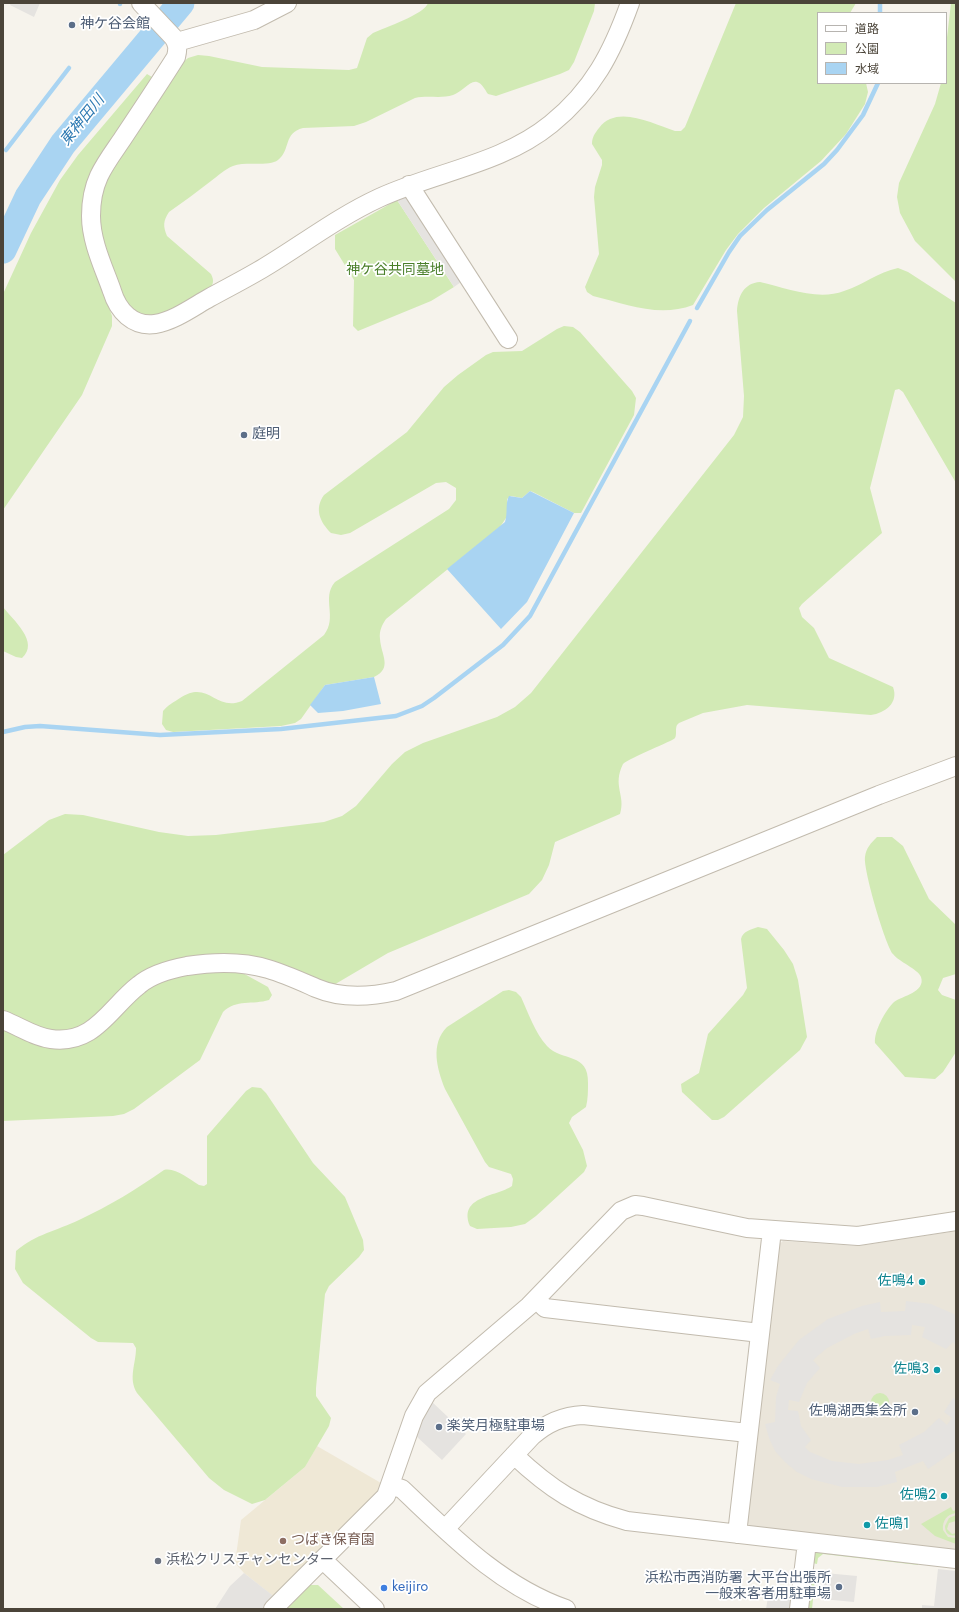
<!DOCTYPE html>
<html>
<head>
<meta charset="utf-8">
<style>
	body { margin:0 }
	#map { position:relative; width:959px; height:1612px; overflow:hidden; background:#f6f3ec; font-family:Jost,"Noto Sans JP",sans-serif }
	canvas { display:block }
	.frame { position:absolute; inset:0; border:4px solid #4b4439; pointer-events:none }
	.legend { position:absolute; left:817px; top:12px; width:130px; height:72px; box-sizing:border-box; background:#fff; border:1px solid #b7b4b0; margin:0; padding:5px 7px; list-style:none; font-size:12px; color:#4b4439 }
	.legend li { display:flex; align-items:center; gap:8px; height:20px }
	.legend b { width:20px; border:1px solid #b7b4b0 }
</style>
</head>
<body>
<div id="map">
<canvas width="959" height="1612"></canvas>
<div class="frame"></div>
<ul class="legend">
<li><b style="height:5px;background:#fff"></b>道路</li>
<li><b style="height:11px;background:#d2eab5"></b>公園</li>
<li><b style="height:11px;background:#a9d4f2"></b>水域</li>
</ul>
</div>
<script>
const context = document.querySelector('canvas').getContext('2d');
context.lineJoin = 'round';
function fillPath(path, color) { context.fillStyle = color; context.fill(path, 'evenodd'); }
function strokePath(path, color, width, dash) { context.strokeStyle = color; context.lineWidth = width; context.lineCap = dash ? 'butt' : 'round'; context.setLineDash(dash || []); context.stroke(path); }
function write(font, color, halo, rows, align = 'center') {
  context.font = font + ' Jost,"Noto Sans JP",sans-serif'; context.lineWidth = 3.5; context.setLineDash([]); context.textBaseline = 'middle'; context.strokeStyle = halo; context.fillStyle = color; for (const [text, x, y, turn = 0] of rows) {
    context.save(); context.translate(x, y); context.rotate((+turn || 0) * Math.PI / 180); context.textAlign = isNaN(turn) ? turn : align; if (halo) context.strokeText(text, 0, 0); context.fillText(text, 0, 0); context.restore();
  }
}
const residential = new Path2D(`
	M 956,1231 L 956,1552 L 749,1528 L 745,1524 L 777,1246 L 783,1241 L 858,1246 Z`);
const education = new Path2D(`
	M 317,1446 L 381,1483 L 379,1491 L 273,1596 L 244,1573 L 235,1563 L 241,1520 L 305,1467 Z`);
const green = new Path2D(`
	M 428,3 L 595,3 L 594,11 L 574,62 L 569,70 L 560,74 L 496,96 L 488,94 C 485,90 482,83 477,82 C 470,80 461,93 453,95 C 441,99 428,95 415,98 L 366,122 L 354,126 L 303,128 C 283,133 291,150 278,160 C 269,167 245,161 233,166 C 225,169 218,176 211,181 C 197,192 183,202 169,212 C 163,221 163,226 167,236 L 211,274 C 214,280 214,284 209,289 L 164,313 L 154,316 L 144,316 L 135,312 L 122,298 L 101,231 L 99,204 L 107,178 L 180,65 L 188,58 L 198,55 L 209,56 L 262,67 L 349,70 L 357,68 L 367,38 L 373,33 C 384,28 425,14 428,3 Z
	M 736,3 L 856,3 L 850,13 L 818,13 L 818,83 L 866,83 L 868,92 L 865,104 L 846,134 L 821,161 L 764,208 L 738,234 L 726,250 L 693,305 C 659,318 626,304 593,296 L 587,292 L 585,287 L 599,254 L 594,197 L 595,187 L 602,165 L 602,160 L 592,144 C 592,137 595,133 599,128 C 617,104 653,124 675,131 L 681,131 L 685,127 Z
	M 951,3 L 956,3 L 956,282 L 915,241 L 900,213 L 897,197 L 899,183 L 935,104 L 941,83 L 946,83 L 946,46 Z
	M 147,74 L 152,77 L 92,171 L 89,250 L 112,316 L 112,326 L 82,395 L 3,510 L 3,294 L 31,233 L 60,180 L 78,155 Z
	M 397,200 L 454,287 L 431,301 L 358,331 L 353,326 L 354,280 L 335,249 L 335,235 Z
	M 898,268 L 908,272 L 956,303 L 956,483 L 903,392 L 899,389 L 895,390 L 870,488 L 882,533 L 802,604 L 799,608 L 802,617 L 814,628 L 829,658 L 893,687 C 899,703 885,713 871,715 L 747,705 L 703,713 L 679,723 L 677,725 C 675,729 677,734 675,738 C 673,741 631,757 623,764 C 612,786 626,795 620,814 L 555,842 L 549,865 L 542,880 L 529,894 L 388,953 L 332,986 L 185,961 L 92,1024 L 52,1034 L 3,1014 L 3,855 L 49,820 L 65,814 L 83,815 L 159,832 L 188,836 L 216,835 L 324,822 L 342,816 L 356,806 L 392,764 L 405,752 L 423,743 L 497,717 L 515,707 L 531,693 L 734,435 L 743,417 L 744,396 L 737,311 C 738,296 744,283 760,282 C 786,288 818,301 844,291 C 863,285 878,272 898,268 Z
	M 564,326 L 573,327 L 580,332 L 632,391 L 636,398 L 634,415 L 581,513 L 574,513 L 533,492 L 530,491 L 522,498 L 511,496 L 507,499 L 508,515 L 500,527 L 386,619 C 382,625 379,631 380,639 C 381,655 393,668 374,677 L 325,685 L 301,719 L 295,723 L 281,726 L 173,732 L 166,730 L 162,724 L 163,711 C 168,705 174,702 180,698 C 209,679 215,712 242,701 L 324,635 C 338,617 321,598 335,582 L 449,509 L 456,500 L 456,488 L 446,482 L 436,483 L 350,533 L 341,535 L 331,533 C 320,522 314,509 324,495 L 407,432 L 444,387 L 458,375 L 486,355 L 493,352 L 522,351 L 557,329 Z
	M 3,607 C 13,620 40,642 22,658 L 16,657 L 3,651 Z
	M 877,837 L 892,837 L 903,846 L 929,899 L 955,924 L 956,974 L 943,978 L 938,990 L 942,995 L 956,1000 L 956,1052 L 943,1072 L 935,1079 L 905,1077 L 875,1043 C 874,1031 885,1011 894,1002 C 902,996 926,992 921,977 C 918,969 899,962 893,954 C 885,944 863,869 865,857 C 866,848 871,843 877,837 Z
	M 758,927 L 767,929 L 784,950 L 793,964 L 798,980 L 807,1037 L 800,1050 L 724,1117 L 718,1120 L 712,1120 L 682,1092 L 681,1084 L 699,1073 L 708,1034 L 743,995 L 747,988 L 741,939 C 743,931 750,930 758,927 Z
	M 239,971 L 268,987 L 272,995 L 269,1000 C 253,1005 236,999 223,1012 L 200,1060 L 134,1109 L 124,1114 L 113,1116 L 3,1121 L 3,1026 L 50,1045 L 144,988 L 187,972 Z
	M 509,990 L 516,992 L 521,997 C 528,1012 535,1033 547,1046 C 562,1062 589,1052 588,1083 C 588,1091 588,1099 586,1107 L 572,1117 L 569,1123 L 583,1150 L 587,1166 L 584,1172 L 536,1216 L 525,1224 L 511,1227 L 477,1229 L 470,1226 C 458,1196 496,1197 512,1186 L 513,1179 L 511,1174 L 489,1167 L 485,1162 L 445,1089 C 437,1069 430,1044 447,1027 L 503,991 Z
	M 252,1087 L 261,1088 L 266,1093 L 313,1163 L 345,1197 L 363,1240 L 364,1250 L 359,1257 L 329,1286 L 325,1294 L 316,1388 L 316,1396 L 331,1418 L 329,1426 L 305,1467 L 265,1500 L 252,1504 L 224,1490 L 209,1478 L 137,1393 C 128,1378 136,1364 136,1348 L 133,1343 L 98,1342 L 91,1338 L 23,1283 L 15,1269 L 16,1251 C 36,1234 56,1231 79,1220 C 109,1206 137,1189 164,1170 C 175,1167 189,1179 199,1185 L 204,1186 L 207,1184 L 207,1136 L 246,1091 Z
	M871 1402a9 9 0 1 1 18 0a9 9 0 1 1-18 0Z
	M 951,1507 L 953,1511 L 956,1510 L 956,1513 C 947,1514 942,1521 943,1530 L 948,1537 L 956,1538 L 956,1544 L 935,1536 L 921,1524 Z
	M 956,1515 L 956,1521 L 949,1523 L 947,1529 L 952,1534 L 956,1533 L 956,1535 C 949,1537 945,1533 945,1526 L 949,1518 Z
	M 816,1550 L 918,1561 L 918,1565 L 823,1554 L 818,1558 L 817,1564 L 812,1563 L 813,1553 Z
	M 811,1571 L 816,1572 L 812,1609 L 806,1609 Z
	M 308,1585 L 318,1585 L 344,1609 L 284,1609 Z`);
const parking = new Path2D(`
	M 11,3 L 40,3 L 34,17 L 10,5 Z
	M 408,194 L 464,280 L 454,287 L 397,200 Z
	M 906,1301 L 931,1304 L 956,1315 L 956,1345 L 953,1342 L 946,1349 L 922,1337 L 925,1327 L 912,1325 L 911,1335 L 885,1336 L 871,1339 L 868,1329 L 854,1334 L 827,1348 L 813,1360 L 820,1368 L 807,1383 L 799,1402 L 789,1400 L 788,1410 L 798,1411 L 801,1426 L 811,1440 L 805,1447 L 810,1452 L 832,1461 L 859,1464 L 888,1460 L 903,1455 L 899,1445 L 924,1432 L 939,1418 L 947,1425 L 952,1418 L 944,1412 L 953,1398 L 956,1399 L 956,1450 L 928,1469 L 923,1461 L 895,1472 L 897,1482 L 877,1487 L 842,1487 L 811,1479 L 797,1472 L 785,1462 L 775,1451 L 769,1438 L 765,1424 L 775,1422 L 776,1397 L 780,1384 L 770,1380 L 778,1366 L 799,1340 L 828,1319 L 862,1306 L 880,1302 L 881,1312 L 905,1311 Z
	M 431,1401 L 466,1434 L 442,1460 L 416,1436 L 421,1419 Z
	M 938,1569 L 956,1571 L 956,1609 L 922,1609 L 922,1605 L 934,1606 Z
	M 244,1573 L 276,1598 L 265,1609 L 215,1609 L 230,1586 Z
	M 825,1573 L 857,1576 L 854,1602 L 822,1599 Z
	M 769,1591 L 794,1594 L 792,1609 L 766,1609 Z`);
const water = new Path2D(`
	M 530,491 L 574,513 L 527,602 L 501,629 L 447,569 L 505,522 C 508,513 505,503 509,496 L 522,498 Z
	M 374,677 L 381,704 L 343,711 L 318,713 L 310,705 L 325,685 Z`);
const stream = new Path2D(`
	M 880,3 L 880,13
	M 120,4 L 120,3
	M 6,150 L 69,68
	M 697,308 L 729,252 L 740,236 L 767,210 L 824,164 L 837,150 L 863,115 L 878,83
	M 3,732 L 25,727 L 40,726 L 160,735 L 281,729 L 396,716 L 422,706 L 434,698 L 503,645 L 530,616 L 690,321`);
const river = new Path2D(`
	M 3,250 L 28,197 L 63,144 L 181,3`);
const minor = new Path2D(`
	M 141,3 L 173,37 C 178,44 178,49 176,57 C 159,84 141,111 123,138 C 115,150 105,163 99,176 C 93,189 91,203 91,216 C 91,242 104,268 112,291 C 118,311 133,327 155,324 C 174,321 193,307 209,298 C 227,288 247,278 265,267 C 303,244 338,217 379,198 C 435,172 502,164 551,124 C 593,90 612,53 630,3
	M 177,42 L 254,20 L 287,3
	M 409,185 L 508,339
	M 3,1020 C 19,1026 34,1037 51,1039 C 95,1045 110,1007 139,985 C 152,974 171,969 187,966 C 213,962 242,961 268,969 C 285,974 300,981 316,988 C 342,999 370,997 396,991 L 879,795 L 956,766
	M 536,1299 L 545,1308 L 760,1333
	M 514,1455 C 550,1489 579,1508 627,1521 L 956,1559
	M 390,1485 L 402,1489 C 452,1536 500,1586 566,1609
	M 445,1529 L 532,1436 C 547,1423 562,1416 583,1415 L 748,1433
	M 737,1534 L 772,1230
	M 323,1560 L 375,1609
	M 273,1609 L 386,1496 L 414,1416 L 427,1393 L 529,1306 L 621,1211 L 635,1205 L 643,1206 L 747,1228 L 858,1236 L 956,1221
	M 799,1609 L 807,1542`);
const markers = [
	[72,25,4,"#5c6f8a"],
	[244,435,4,"#5c6f8a"],
	[922,1282,4,"#0f9aa8"],
	[937,1370,4,"#0f9aa8"],
	[915,1412,4,"#5c6f8a"],
	[439,1427,4,"#5c6f8a"],
	[944,1496,4,"#0f9aa8"],
	[867,1525,4,"#0f9aa8"],
	[283,1541,4,"#8d6e63"],
	[158,1561,4,"#6b7280"],
	[839,1587,4,"#5c6f8a"],
	[384,1588,4,"#3f7fe0"]
];
const serviceNames = [
	["神ケ谷会館",80,25],
	["庭明",252,435],
	["佐鳴湖西集会所",907,1412,"right"],
	["楽笑月極駐車場",447,1427],
	["浜松市西消防署 大平台出張所",831,1579,"right"],
	["一般来客者用駐車場",831,1595,"right"]
];
const parkNames = [
	["神ケ谷共同墓地",395,271]
];
const cultureNames = [
	["佐鳴4",914,1282],
	["佐鳴3",929,1370],
	["佐鳴2",936,1496],
	["佐鳴1",875,1525,"left"]
];
const educationNames = [
	["つばき保育園",291,1541]
];
const worshipNames = [
	["浜松クリスチャンセンター",166,1561]
];
const shopNames = [
	["keijiro",392,1588]
];
const waterNames = [
	["東神田川",83,121,-51]
];
fillPath(residential, '#eae5da');
fillPath(education, '#efe8d6');
fillPath(green, '#d2eab5');
fillPath(parking, '#e5e3e0');
fillPath(water, '#a9d4f2');
strokePath(stream, '#a9d4f2', 4.5);
strokePath(river, '#a9d4f2', 27);
strokePath(minor, '#c2bbae', 20);
strokePath(minor, '#fff', 18);
for (const [x, y, r, color] of markers) { const dot = new Path2D(); dot.arc(x, y, r, 0, 2 * Math.PI); context.fillStyle = color; context.fill(dot); strokePath(dot, '#fff', 1.5); }
write('14px', '#4e5e75', '#fff', serviceNames, 'left');
write('14px', '#4a7f2a', '#fff', parkNames);
write('14px', '#0d838f', '#fff', cultureNames, 'right');
write('14px', '#785e54', '#fff', educationNames, 'left');
write('14px', '#5b616d', '#fff', worshipNames, 'left');
write('14px', '#366cbe', '#fff', shopNames, 'left');
write('italic 15px', '#2e7ab2', '#fff', waterNames);
</script>
</body>
</html>
